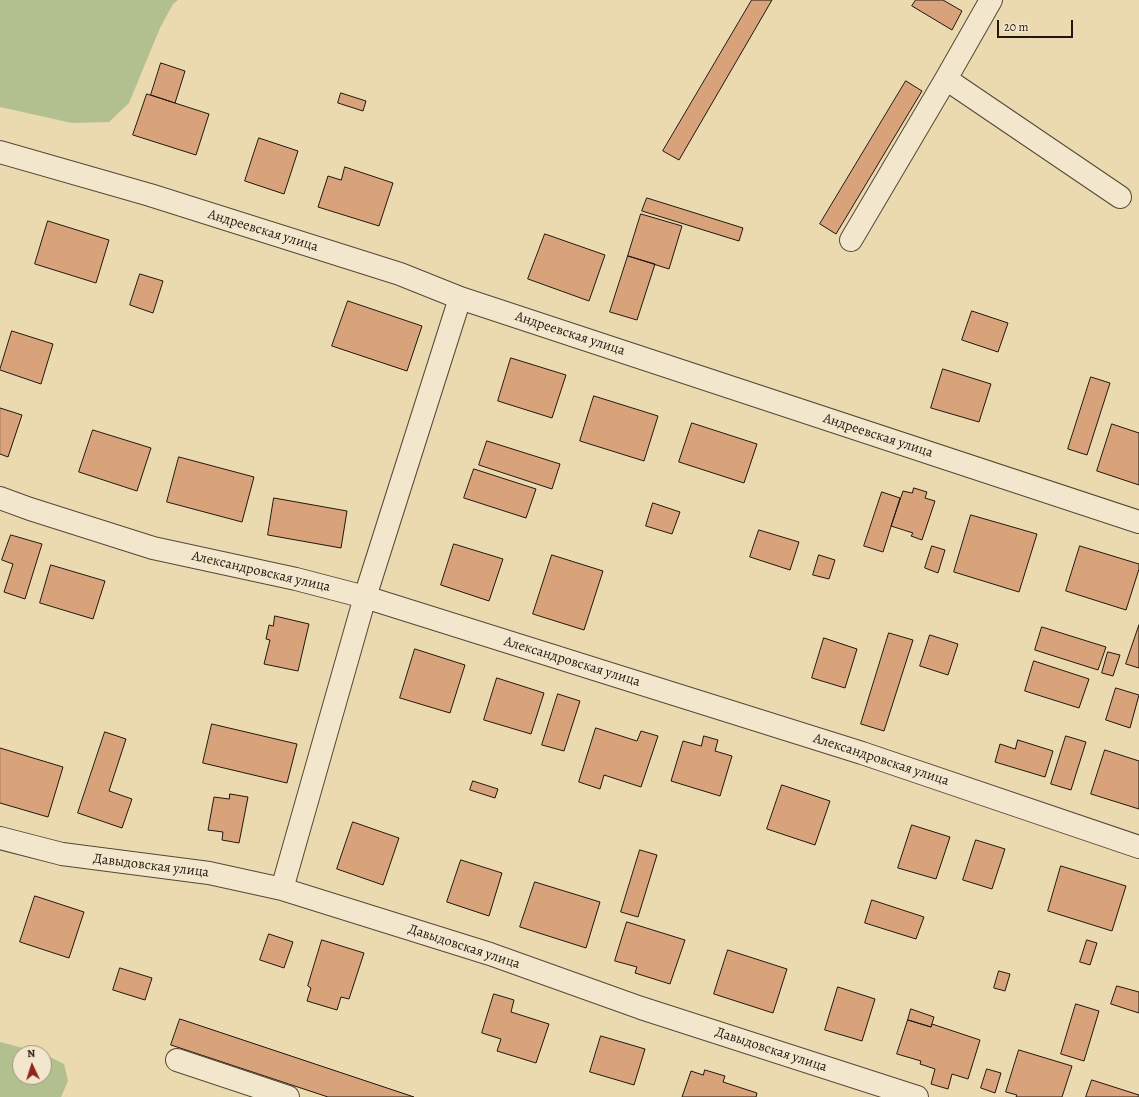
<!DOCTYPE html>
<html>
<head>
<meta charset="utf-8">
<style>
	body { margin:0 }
	#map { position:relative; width:1139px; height:1097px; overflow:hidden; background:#ebd9b0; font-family:Alegreya,serif }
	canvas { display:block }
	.north { position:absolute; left:12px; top:1045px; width:40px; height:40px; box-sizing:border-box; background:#f2e6cc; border:1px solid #9f9380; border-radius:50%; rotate:356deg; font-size:11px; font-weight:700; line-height:16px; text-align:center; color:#22170f }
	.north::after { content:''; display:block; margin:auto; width:14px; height:18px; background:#8f2418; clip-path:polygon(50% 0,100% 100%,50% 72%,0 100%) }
	.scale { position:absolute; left:997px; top:20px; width:76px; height:18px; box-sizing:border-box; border:2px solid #22170f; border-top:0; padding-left:5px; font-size:12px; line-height:14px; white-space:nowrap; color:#22170f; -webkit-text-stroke:3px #f2e6cc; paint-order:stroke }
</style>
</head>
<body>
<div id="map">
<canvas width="1139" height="1097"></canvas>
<div class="north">N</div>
<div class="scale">20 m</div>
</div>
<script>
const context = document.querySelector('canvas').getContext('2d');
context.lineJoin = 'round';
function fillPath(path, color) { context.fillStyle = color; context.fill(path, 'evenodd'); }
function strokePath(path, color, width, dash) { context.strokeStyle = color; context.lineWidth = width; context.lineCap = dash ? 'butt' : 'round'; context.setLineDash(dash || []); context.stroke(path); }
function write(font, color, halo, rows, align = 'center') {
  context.font = font + ' Alegreya,serif'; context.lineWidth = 3.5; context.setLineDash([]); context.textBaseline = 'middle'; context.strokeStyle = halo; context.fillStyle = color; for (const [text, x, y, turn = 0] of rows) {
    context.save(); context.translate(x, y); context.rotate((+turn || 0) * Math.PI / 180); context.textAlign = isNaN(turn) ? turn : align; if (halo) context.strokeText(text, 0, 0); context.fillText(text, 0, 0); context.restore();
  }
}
const green = new Path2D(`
	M 0,0 L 178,0 L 173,4 L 160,28 L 129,103 L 109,122 L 72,123 L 0,107 Z
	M 0,1042 L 42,1053 L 20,1053 L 20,1077 L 44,1077 L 44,1054 L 64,1064 L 68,1081 L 61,1097 L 0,1097 Z`);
const building = new Path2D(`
	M 752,0 L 772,0 L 679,160 L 663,151 Z
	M 916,0 L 943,0 L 962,11 L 952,30 L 912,6 Z
	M 161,63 L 185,71 L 175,103 L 151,95 Z
	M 906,81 L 922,91 L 836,234 L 820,224 Z
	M 341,93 L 366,101 L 363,111 L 338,103 Z
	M 147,94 L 209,114 L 196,155 L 133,135 Z
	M 259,138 L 298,151 L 284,194 L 245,181 Z
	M 345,167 L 393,183 L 379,226 L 318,207 L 328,176 L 341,180 Z
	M 647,198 L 743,228 L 739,241 L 642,211 Z
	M 641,214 L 682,226 L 669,269 L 628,256 Z
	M 48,221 L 109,240 L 96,283 L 35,264 Z
	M 545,234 L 605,255 L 589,301 L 528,279 Z
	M 628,256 L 655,264 L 637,320 L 610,312 Z
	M 140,274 L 163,281 L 153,313 L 130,305 Z
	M 348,301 L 422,326 L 407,371 L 332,346 Z
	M 972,311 L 1008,323 L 998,352 L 962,340 Z
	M 12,331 L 53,344 L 41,384 L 0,370 Z
	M 511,358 L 566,375 L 552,418 L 498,401 Z
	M 943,369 L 991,384 L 979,422 L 931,408 Z
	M 1091,377 L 1110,383 L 1087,455 L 1068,449 Z
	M 594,396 L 658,416 L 644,461 L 580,441 Z
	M 0,408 L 22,415 L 8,457 L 0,454 Z
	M 692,423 L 757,444 L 744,483 L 679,462 Z
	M 1112,424 L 1139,433 L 1139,485 L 1097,471 Z
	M 93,430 L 151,448 L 137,491 L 79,472 Z
	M 487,441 L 560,464 L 552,489 L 479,465 Z
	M 179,457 L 254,477 L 242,522 L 167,502 Z
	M 474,469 L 536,489 L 526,518 L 464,498 Z
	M 914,488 L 927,492 L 925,498 L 935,501 L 922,540 L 911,536 L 913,533 L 891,526 L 903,491 L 912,493 Z
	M 882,492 L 900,498 L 883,552 L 864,546 Z
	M 274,498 L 347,511 L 341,548 L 268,535 Z
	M 653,503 L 680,512 L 672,534 L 646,526 Z
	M 971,515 L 1037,534 L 1019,592 L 954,572 Z
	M 759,530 L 799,542 L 790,570 L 750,557 Z
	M 11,535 L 42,544 L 25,599 L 4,592 L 13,564 L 2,560 Z
	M 454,544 L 503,559 L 489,601 L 441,585 Z
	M 932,546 L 945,550 L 938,573 L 925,568 Z
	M 1080,546 L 1139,564 L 1139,569 L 1126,610 L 1066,591 Z
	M 552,555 L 603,571 L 584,630 L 533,614 Z
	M 819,555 L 835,560 L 829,579 L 813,575 Z
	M 51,565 L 105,581 L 93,619 L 40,603 Z
	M 275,616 L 309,624 L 298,671 L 264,664 L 270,640 L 266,639 L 269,625 L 273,626 Z
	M 1139,625 L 1139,668 L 1126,664 Z
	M 1042,627 L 1106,647 L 1098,670 L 1035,650 Z
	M 889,633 L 913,640 L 884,731 L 861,724 Z
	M 930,635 L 958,644 L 948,675 L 920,666 Z
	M 824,638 L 857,649 L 845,688 L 812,678 Z
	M 415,649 L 465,665 L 450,713 L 400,698 Z
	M 1108,652 L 1120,655 L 1113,676 L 1102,673 Z
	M 1034,661 L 1089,679 L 1079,708 L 1025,691 Z
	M 497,678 L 544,693 L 531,734 L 484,720 Z
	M 1116,688 L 1139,695 L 1130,728 L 1106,720 Z
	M 558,694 L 580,701 L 564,751 L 542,745 Z
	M 212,724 L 297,744 L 287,783 L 203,763 Z
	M 596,728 L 637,741 L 641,731 L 658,736 L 641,787 L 604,775 L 600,789 L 579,782 Z
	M 105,732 L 126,739 L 109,791 L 132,799 L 122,828 L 78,813 Z
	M 704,736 L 718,740 L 715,751 L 732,756 L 720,796 L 671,781 L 683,741 L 701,746 Z
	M 1066,736 L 1086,742 L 1071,790 L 1051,784 Z
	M 1018,740 L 1053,751 L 1045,777 L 995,762 L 1000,744 L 1015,749 Z
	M 0,748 L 63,767 L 48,817 L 0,803 Z
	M 1105,750 L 1139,761 L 1139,809 L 1091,794 Z
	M 473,781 L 498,789 L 495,798 L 470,790 Z
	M 782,785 L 830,801 L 815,845 L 767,829 Z
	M 230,794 L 248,797 L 239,843 L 222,840 L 223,832 L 208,830 L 214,797 L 229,799 Z
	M 353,822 L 399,838 L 383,885 L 337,869 Z
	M 912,825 L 950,837 L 936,879 L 898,868 Z
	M 976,840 L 1005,849 L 992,889 L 963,880 Z
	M 640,850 L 657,855 L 638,917 L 621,912 Z
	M 461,860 L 502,873 L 489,916 L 447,902 Z
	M 1061,866 L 1126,886 L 1112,931 L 1048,911 Z
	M 535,882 L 600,902 L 586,948 L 520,927 Z
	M 35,896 L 84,912 L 69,958 L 20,942 Z
	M 872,900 L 924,917 L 916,939 L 865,923 Z
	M 627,922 L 685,940 L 670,984 L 635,973 L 637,967 L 615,961 Z
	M 269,934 L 293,942 L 284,968 L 260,960 Z
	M 322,940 L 364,953 L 349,999 L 341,997 L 337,1010 L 307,1001 L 311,988 L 308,986 Z
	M 1087,940 L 1097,943 L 1090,965 L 1080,962 Z
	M 728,950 L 787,969 L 773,1013 L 714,994 Z
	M 120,968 L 152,978 L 145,1000 L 113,990 Z
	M 999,971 L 1010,974 L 1005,991 L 994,988 Z
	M 1117,986 L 1139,992 L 1139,1013 L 1111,1004 Z
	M 838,987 L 875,999 L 862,1041 L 825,1030 Z
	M 494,994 L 514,1000 L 511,1012 L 549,1024 L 536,1063 L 497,1051 L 501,1039 L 482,1033 Z
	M 1076,1004 L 1099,1011 L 1084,1061 L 1061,1054 Z
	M 911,1009 L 934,1017 L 931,1027 L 908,1020 Z
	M 180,1019 L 414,1097 L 328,1097 L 171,1045 Z
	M 908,1020 L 931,1027 L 932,1024 L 980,1040 L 968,1079 L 952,1074 L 948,1089 L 931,1084 L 935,1069 L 920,1064 L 921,1061 L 897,1054 Z
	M 601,1036 L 645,1049 L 634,1085 L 590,1072 Z
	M 1019,1050 L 1072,1066 L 1062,1097 L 1016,1097 L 1017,1095 L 1006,1092 Z
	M 987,1069 L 1001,1073 L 995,1093 L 981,1088 Z
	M 705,1070 L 725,1076 L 723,1082 L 757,1093 L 756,1097 L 682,1097 L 691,1071 L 703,1075 Z
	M 1092,1080 L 1139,1095 L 1138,1097 L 1086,1097 Z`);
const minor = new Path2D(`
	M 946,79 L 1120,197
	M 0,152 L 150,195 L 400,274 L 460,298 L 1139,522
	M 851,240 L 946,79 L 991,0
	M 0,498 L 30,509 L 153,548 L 296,579 L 365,597 L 862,753 L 1139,847
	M 0,838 L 62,854 L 209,873 L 282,889 L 490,954 L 641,1008 L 917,1097
	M 282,889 L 365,597 L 460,298
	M 177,1060 L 288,1097`);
const streetNames = [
	["Андреевская улица",263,231,17],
	["Андреевская улица",570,334,18],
	["Андреевская улица",878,436,18],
	["Александровская улица",261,572,13],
	["Александровская улица",572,662,17],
	["Александровская улица",881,760,18],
	["Давыдовская улица",151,866,7],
	["Давыдовская улица",464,947,18],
	["Давыдовская улица",771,1050,18]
];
fillPath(green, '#b2c08f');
fillPath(building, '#d8a37b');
strokePath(building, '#22170f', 1);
strokePath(minor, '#544837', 24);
strokePath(minor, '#f2e6cc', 22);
write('14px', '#22170f', '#f2e6cc', streetNames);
</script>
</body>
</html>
